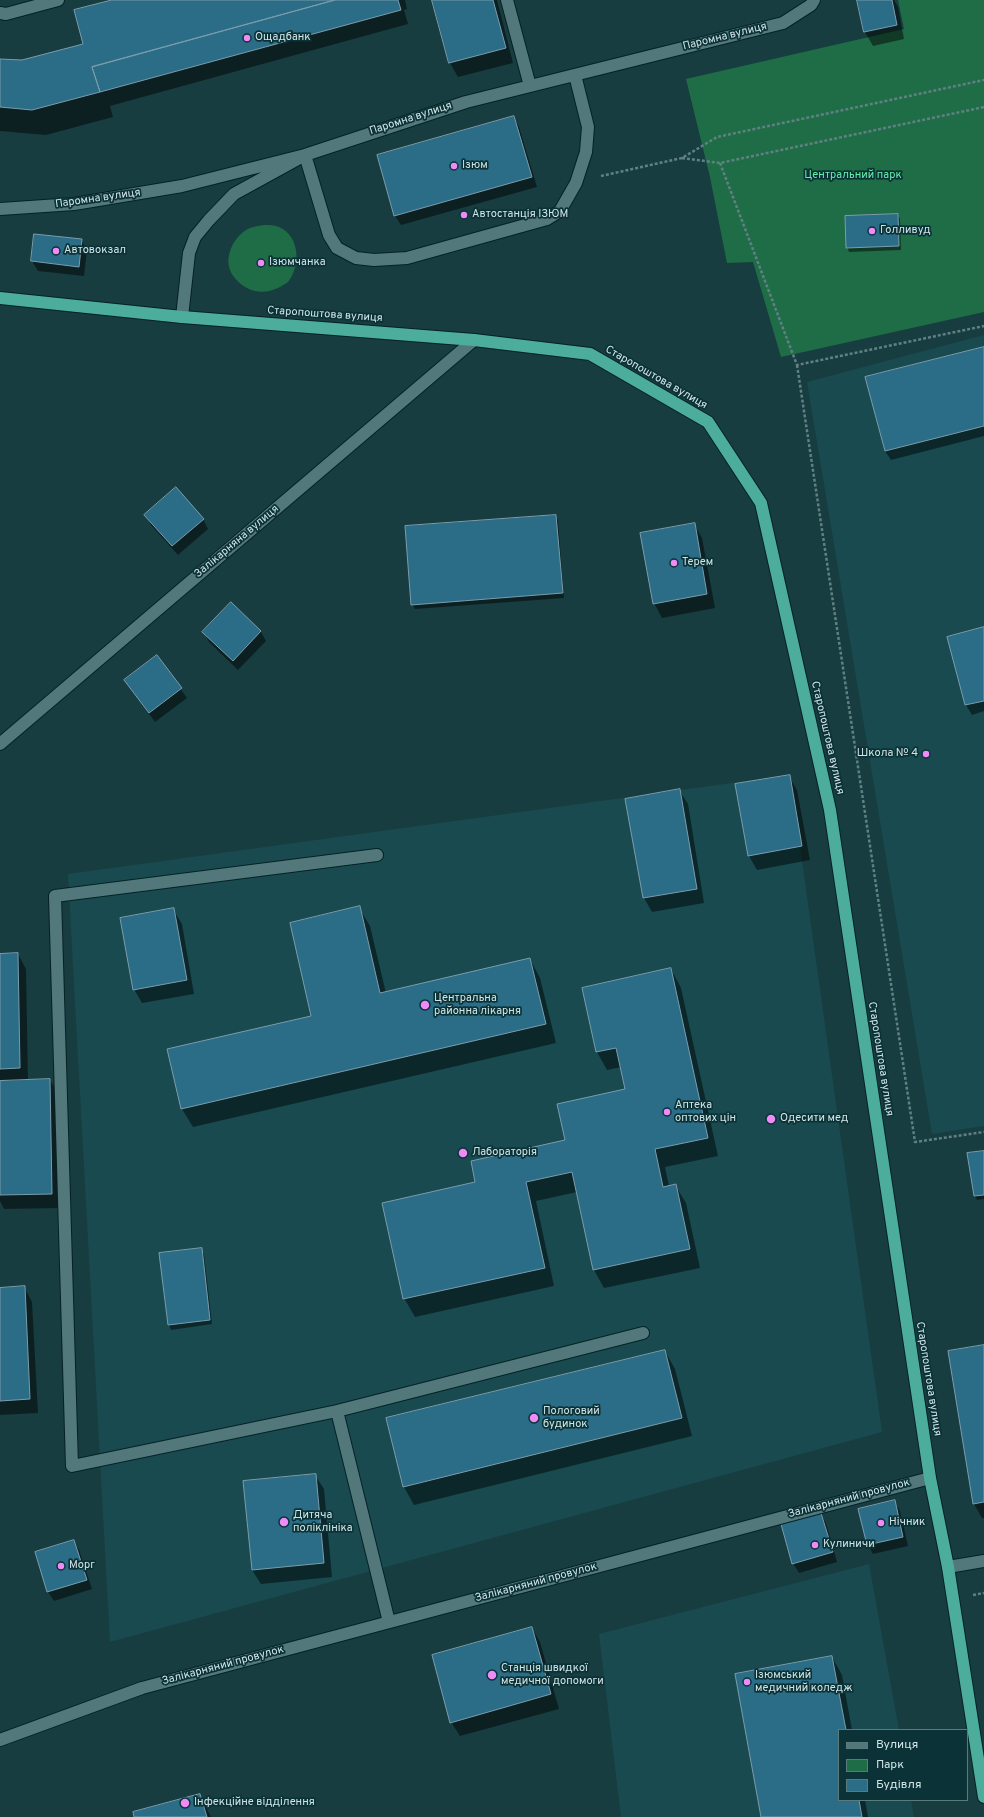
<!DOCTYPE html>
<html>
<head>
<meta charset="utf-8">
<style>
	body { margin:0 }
	#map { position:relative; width:984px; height:1817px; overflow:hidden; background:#173d41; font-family:Overpass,sans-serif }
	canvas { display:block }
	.legend { position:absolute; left:838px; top:1729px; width:130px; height:72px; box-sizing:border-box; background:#0b3237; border:1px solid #5a7a7d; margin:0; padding:5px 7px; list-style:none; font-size:12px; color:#d1e5e7 }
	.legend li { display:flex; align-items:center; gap:8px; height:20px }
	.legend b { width:20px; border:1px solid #5a7a7d }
</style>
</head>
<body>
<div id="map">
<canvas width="984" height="1817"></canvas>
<ul class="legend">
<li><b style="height:5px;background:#52787c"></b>Вулиця</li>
<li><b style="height:11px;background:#1f6d46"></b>Парк</li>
<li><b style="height:11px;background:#2b6c87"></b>Будівля</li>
</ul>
</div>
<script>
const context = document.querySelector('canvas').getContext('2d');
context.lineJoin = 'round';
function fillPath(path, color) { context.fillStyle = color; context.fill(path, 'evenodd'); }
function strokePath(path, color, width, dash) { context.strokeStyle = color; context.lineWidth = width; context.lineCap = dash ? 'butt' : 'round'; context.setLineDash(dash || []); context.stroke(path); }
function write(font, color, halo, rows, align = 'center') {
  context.font = font + ' Overpass,sans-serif'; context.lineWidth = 3.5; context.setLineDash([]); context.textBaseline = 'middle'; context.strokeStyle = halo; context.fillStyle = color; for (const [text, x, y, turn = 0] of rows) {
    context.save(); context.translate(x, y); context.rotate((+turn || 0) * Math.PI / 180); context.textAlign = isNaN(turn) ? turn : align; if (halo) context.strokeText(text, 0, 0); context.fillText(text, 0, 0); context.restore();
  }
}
const built = new Path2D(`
	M 984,335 L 984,1126 L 932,1134 L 807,382 Z
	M 790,775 L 882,1432 L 110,1642 L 68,874 Z
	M 869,1564 L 899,1730 L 839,1730 L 839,1800 L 911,1800 L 914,1817 L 621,1817 L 599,1634 Z`);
const green = new Path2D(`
	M 898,0 L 984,0 L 984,312 L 781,357 L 753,262 L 727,263 L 710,177 L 686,79 L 904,29 Z
	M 264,225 C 268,225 274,225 279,227 C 300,236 301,266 288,282 C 286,284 282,285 280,287 C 263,296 246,292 234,277 C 222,262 231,240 246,230 C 251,227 258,226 264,225 Z`);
const shadow = new Path2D(`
	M 116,0 L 405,0 L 407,9 L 404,10 L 408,24 L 110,106 L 113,117 L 46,135 L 0,131 L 0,60 L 22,61 L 84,44 Z
	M 433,0 L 497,0 L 513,63 L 458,77 L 450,63 Z
	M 859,0 L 894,0 L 898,7 L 904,39 L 873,46 L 865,32 Z
	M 514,117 L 519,127 L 537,187 L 401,225 L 395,216 L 378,156 Z
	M 898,215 L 900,219 L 901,250 L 849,252 L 847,247 Z
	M 81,240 L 87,250 L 84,276 L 38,271 L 32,261 Z
	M 984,348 L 984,436 L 891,460 L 885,451 L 866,378 Z
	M 146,515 L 203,519 L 208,529 L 178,555 L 151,525 Z
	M 556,516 L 558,520 L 564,598 L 415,609 L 412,604 Z
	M 694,524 L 702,538 L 715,608 L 662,618 L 654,603 Z
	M 231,604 L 261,632 L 266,641 L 238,670 L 209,642 L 204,632 Z
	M 984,628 L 984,711 L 972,715 L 966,705 L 949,637 Z
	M 157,656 L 187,698 L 155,722 L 125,680 Z
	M 789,776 L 797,790 L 810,860 L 757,870 L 749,856 Z
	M 679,790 L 688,804 L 704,903 L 652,912 L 644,898 Z
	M 359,908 L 370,926 L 386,993 L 530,959 L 540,978 L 556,1043 L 193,1127 L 182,1109 L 168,1050 L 312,1016 Z
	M 173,909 L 182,924 L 194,994 L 142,1003 L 134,989 Z
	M 18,954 L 26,969 L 28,1081 L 50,1080 L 58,1094 L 60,1208 L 4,1209 L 0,1201 L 0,955 Z
	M 671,969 L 681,988 L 718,1156 L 665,1167 L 669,1186 L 675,1185 L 686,1203 L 700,1268 L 604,1288 L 594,1270 L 577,1192 L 536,1201 L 554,1286 L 415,1317 L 404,1298 L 477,1183 L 566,1141 L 626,1090 L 621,1067 L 607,1070 L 597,1052 Z
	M 984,1152 L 984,1199 L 977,1200 L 975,1196 Z
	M 201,1250 L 204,1254 L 212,1324 L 171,1330 L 169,1325 L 160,1254 Z
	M 24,1287 L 32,1302 L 38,1413 L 0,1415 L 0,1289 Z
	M 984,1346 L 984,1518 L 982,1518 L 974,1504 Z
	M 665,1351 L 675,1369 L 692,1436 L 414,1505 L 404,1487 Z
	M 315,1475 L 324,1489 L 332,1577 L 261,1584 L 252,1570 Z
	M 894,1501 L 900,1511 L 908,1546 L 873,1554 L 868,1545 L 860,1509 Z
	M 821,1514 L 826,1523 L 837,1562 L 799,1573 L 793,1563 Z
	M 74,1541 L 79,1550 L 92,1589 L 54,1601 L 48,1592 L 36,1553 Z
	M 532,1628 L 540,1642 L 559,1709 L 460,1736 L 451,1722 Z
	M 832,1657 L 842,1675 L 852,1730 L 839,1730 L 839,1800 L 865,1800 L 868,1817 L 762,1817 Z
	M 200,1795 L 211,1817 L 135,1817 Z`);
const building = new Path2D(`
	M 112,0 L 335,0 L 92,67 L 100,92 L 32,110 L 0,107 L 0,59 L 22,60 L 83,44 L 74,10 Z
	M 335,0 L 398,0 L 401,10 L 100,92 L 92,67 Z
	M 432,0 L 493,0 L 506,48 L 449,63 Z
	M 857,0 L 892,0 L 897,25 L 864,32 Z
	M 514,116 L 532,177 L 394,216 L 377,155 Z
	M 898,214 L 899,246 L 846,248 L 845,216 Z
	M 34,234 L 82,239 L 79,267 L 31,261 Z
	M 984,347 L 984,426 L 885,451 L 865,377 Z
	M 176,487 L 204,519 L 172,546 L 144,515 Z
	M 556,515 L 563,593 L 411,605 L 405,526 Z
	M 695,523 L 707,594 L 653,604 L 640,533 Z
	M 231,602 L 261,631 L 233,661 L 202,632 Z
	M 984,627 L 984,701 L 965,705 L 947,637 Z
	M 157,655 L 182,688 L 149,713 L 124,680 Z
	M 790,775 L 802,846 L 748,856 L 735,784 Z
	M 680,789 L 697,889 L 643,898 L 625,799 Z
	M 360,906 L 380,993 L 530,958 L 546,1024 L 181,1109 L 167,1049 L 311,1016 L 290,923 Z
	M 174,908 L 187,980 L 133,990 L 120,918 Z
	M 18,953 L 20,1068 L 0,1069 L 0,954 Z
	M 671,968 L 708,1138 L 655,1149 L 663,1187 L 676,1184 L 690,1249 L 593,1270 L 572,1172 L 526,1182 L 545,1268 L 403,1299 L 382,1203 L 475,1182 L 471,1161 L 565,1140 L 557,1104 L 625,1089 L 616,1048 L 596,1052 L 582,988 Z
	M 50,1079 L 52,1194 L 0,1195 L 0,1081 Z
	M 984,1151 L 984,1195 L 974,1196 L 967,1153 Z
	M 202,1248 L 210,1320 L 168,1325 L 159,1253 Z
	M 25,1286 L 30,1399 L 0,1401 L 0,1288 Z
	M 984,1345 L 984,1502 L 973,1504 L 948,1351 Z
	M 665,1350 L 682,1418 L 403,1487 L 386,1418 Z
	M 316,1474 L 324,1563 L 252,1570 L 243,1481 Z
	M 895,1500 L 903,1537 L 867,1545 L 858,1509 Z
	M 821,1513 L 833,1552 L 792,1564 L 781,1524 Z
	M 74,1540 L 87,1580 L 47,1592 L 35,1552 Z
	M 532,1627 L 551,1694 L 450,1723 L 432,1655 Z
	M 832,1656 L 846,1730 L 839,1730 L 839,1800 L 859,1800 L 862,1817 L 761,1817 L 735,1674 Z
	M 200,1794 L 207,1817 L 134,1817 L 133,1812 Z`);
const path = new Path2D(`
	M 682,158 L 720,163 L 984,107
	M 720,163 L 797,365 L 984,326
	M 601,176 L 682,158 L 717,137 L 984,80
	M 797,365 L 915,1142 L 984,1132
	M 973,1595 L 984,1593`);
const minor = new Path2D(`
	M 507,0 L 530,86
	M 0,13 L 6,14 L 58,0
	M 0,209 L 74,204 L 182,186 L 305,155 L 466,102 L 783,23 L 811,5 L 814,0
	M 182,317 L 189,253 L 195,237 L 209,220 L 234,194 L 305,155 L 329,235 L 337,248 L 356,258 L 374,260 L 407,258 L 547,219 L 560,211 L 576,183 L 586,152 L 588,127 L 575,75
	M 0,744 L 474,340
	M 337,1411 L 72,1466 L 55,896 L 377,855
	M 948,1567 L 984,1561
	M 389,1622 L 337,1411 L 643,1333
	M 0,1740 L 142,1688 L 930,1478`);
const highway = new Path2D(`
	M 0,298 L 182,317 L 474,340 L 590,354 L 708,422 L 761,503 L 830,810 L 930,1478 L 948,1567 L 984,1797`);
const markers = [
	[247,38,4,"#ef8bf6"],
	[454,166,4,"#ef8bf6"],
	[464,215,4,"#ef8bf6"],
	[872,231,4,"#ef8bf6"],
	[56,251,4,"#ef8bf6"],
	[261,263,4,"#ef8bf6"],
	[674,563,4,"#ef8bf6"],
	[926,754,4,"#ef8bf6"],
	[425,1005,5,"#ef8bf6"],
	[667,1112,4,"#ef8bf6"],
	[771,1119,5,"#ef8bf6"],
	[463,1153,5,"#ef8bf6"],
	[534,1418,5,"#ef8bf6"],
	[284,1522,5,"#ef8bf6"],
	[881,1523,4,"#ef8bf6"],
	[815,1545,4,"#ef8bf6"],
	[61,1566,4,"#ef8bf6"],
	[492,1675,5,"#ef8bf6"],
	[747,1682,4,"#ef8bf6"],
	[185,1803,5,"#ef8bf6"]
];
const streetNames = [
	["Паромна вулиця",725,37,-14],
	["Паромна вулиця",411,119,-18],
	["Паромна вулиця",98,199,-8],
	["Старопоштова вулиця",325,315,4],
	["Старопоштова вулиця",656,378,30],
	["Залікарняна вулиця",237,542,-40],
	["Старопоштова вулиця",827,738,77],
	["Старопоштова вулиця",880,1059,81],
	["Старопоштова вулиця",928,1379,81],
	["Залікарняний провулок",849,1499,-15],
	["Залікарняний провулок",536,1583,-15],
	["Залікарняний провулок",223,1666,-15]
];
const poiNames = [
	["Ощадбанк",255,38],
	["Ізюм",462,166],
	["Автостанція ІЗЮМ",472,215],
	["Голливуд",880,231],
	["Автовокзал",64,251],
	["Ізюмчанка",269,263],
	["Терем",682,563],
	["Школа № 4",918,754,"right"],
	["Центральна",434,999],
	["районна лікарня",434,1012],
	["Аптека",675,1106],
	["оптових цін",675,1119],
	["Одесити мед",780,1119],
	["Лабораторія",472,1153],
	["Пологовий",543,1412],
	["будинок",543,1425],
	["Дитяча",293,1516],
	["поліклініка",293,1529],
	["Нічник",889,1523],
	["Кулиничи",823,1545],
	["Морг",69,1566],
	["Станція швидкої",501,1669],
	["медичної допомоги",501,1682],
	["Ізюмський",755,1676],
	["медичний коледж",755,1689],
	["Інфекційне відділення",194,1803]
];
const parkNames = [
	["Центральний парк",853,176]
];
fillPath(built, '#184a4f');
fillPath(green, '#1f6d46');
fillPath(shadow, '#0007');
fillPath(building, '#2b6c87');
strokePath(building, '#7b9cac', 1);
strokePath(minor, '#052226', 14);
strokePath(highway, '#052226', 14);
strokePath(path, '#618083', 2.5, [3, 2]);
strokePath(minor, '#52787c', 12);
strokePath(highway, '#4cad9d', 12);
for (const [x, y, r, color] of markers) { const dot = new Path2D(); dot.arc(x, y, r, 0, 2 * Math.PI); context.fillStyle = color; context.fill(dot); strokePath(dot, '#0b3237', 1.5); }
write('11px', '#d1e5e7', '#0b3237', streetNames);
write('11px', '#d1e5e7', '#0b3237', poiNames, 'left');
write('11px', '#67f1a7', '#0b3237', parkNames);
</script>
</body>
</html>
